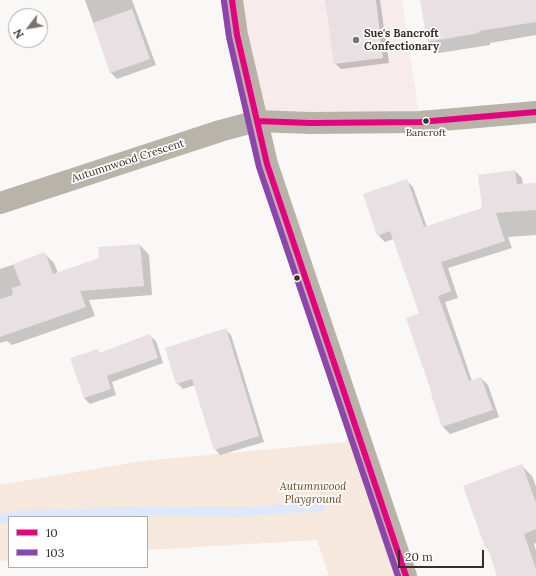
<!DOCTYPE html>
<html>
<head>
<meta charset="utf-8">
<style>
	body { margin:0 }
	#map { position:relative; width:536px; height:576px; overflow:hidden; background:#faf8f6; font-family:Lora,serif }
	canvas { display:block }
	.legend { position:absolute; left:8px; top:516px; width:140px; height:52px; box-sizing:border-box; background:#fff; border:1px solid #afaca9; margin:0; padding:5px 7px; list-style:none; font-size:12px; color:#372f28 }
	.legend li { display:flex; align-items:center; gap:8px; height:20px }
	.legend b { width:20px; border:1px solid #afaca9 }
	.north { position:absolute; left:8px; top:8px; width:40px; height:40px; box-sizing:border-box; background:#fff; border:1px solid #afaca9; border-radius:50%; rotate:239deg; font-size:11px; font-weight:700; line-height:16px; text-align:center; color:#372f28 }
	.north::after { content:''; display:block; margin:auto; width:14px; height:18px; background:#7b7570; clip-path:polygon(50% 0,100% 100%,50% 72%,0 100%) }
	.scale { position:absolute; left:398px; top:550px; width:86px; height:18px; box-sizing:border-box; border:2px solid #372f28; border-top:0; padding-left:5px; font-size:12px; line-height:14px; white-space:nowrap; color:#372f28; -webkit-text-stroke:3px #fff; paint-order:stroke }
</style>
</head>
<body>
<div id="map">
<canvas width="536" height="576"></canvas>
<ul class="legend">
<li><b style="height:5px;background:#e5007d"></b>10</li>
<li><b style="height:5px;background:#8e44ad"></b>103</li>
</ul>
<div class="north">N</div>
<div class="scale">20 m</div>
</div>
<script>
const context = document.querySelector('canvas').getContext('2d');
context.lineJoin = 'round';
function fillPath(path, color) { context.fillStyle = color; context.fill(path, 'evenodd'); }
function strokePath(path, color, width, dash) { context.strokeStyle = color; context.lineWidth = width; context.lineCap = dash ? 'butt' : 'round'; context.setLineDash(dash || []); context.stroke(path); }
function write(font, color, halo, rows, align = 'center') {
  context.font = font + ' Lora,serif'; context.lineWidth = 3.5; context.setLineDash([]); context.textBaseline = 'middle'; context.strokeStyle = halo; context.fillStyle = color; for (const [text, x, y, turn = 0] of rows) {
    context.save(); context.translate(x, y); context.rotate((+turn || 0) * Math.PI / 180); context.textAlign = isNaN(turn) ? turn : align; if (halo) context.strokeText(text, 0, 0); context.fillText(text, 0, 0); context.restore();
  }
}
const commercial = new Path2D(`
	M 235,0 L 402,0 L 420,120 L 259,119 Z`);
const green = new Path2D(`
	M 357,441 L 402,576 L 329,576 L 317,540 L 147,550 L 147,517 L 9,517 L 9,560 L 0,561 L 0,485 L 142,461 Z`);
const shadow = new Path2D(`
	M 85,0 L 132,0 L 156,65 L 117,79 L 111,73 Z
	M 326,0 L 380,0 L 389,63 L 341,69 L 335,63 Z
	M 421,0 L 536,0 L 536,35 L 490,43 L 490,45 L 439,53 L 428,41 Z
	M 515,171 L 522,178 L 523,185 L 536,184 L 536,235 L 508,237 L 512,248 L 448,268 L 458,298 L 445,302 L 472,381 L 481,378 L 488,385 L 499,417 L 450,434 L 443,427 L 432,395 L 434,394 L 420,314 L 394,239 L 385,242 L 378,235 L 406,180 L 413,187 L 427,227 L 483,209 Z
	M 140,245 L 149,255 L 152,295 L 89,300 L 95,316 L 12,345 L 7,341 L 0,343 L 0,269 L 45,254 L 54,263 L 58,273 Z
	M 225,329 L 231,335 L 264,442 L 220,455 L 215,449 L 195,385 L 183,389 L 177,383 Z
	M 150,336 L 156,341 L 163,363 L 112,382 L 116,395 L 90,404 L 84,398 L 97,350 L 100,353 Z
	M 522,466 L 532,476 L 536,486 L 536,543 L 534,544 L 536,551 L 536,576 L 498,576 L 490,550 L 486,547 L 465,486 Z`);
const stream = new Path2D(`
	M 0,519 L 18,515 L 149,511 L 242,512 L 321,507`);
const building = new Path2D(`
	M 325,0 L 376,0 L 383,58 L 334,64 Z
	M 420,0 L 536,0 L 536,22 L 479,31 L 479,33 L 427,42 Z
	M 132,9 L 150,59 L 110,73 L 93,23 Z
	M 515,170 L 517,184 L 536,183 L 536,210 L 496,213 L 505,241 L 441,262 L 451,291 L 438,296 L 469,381 L 481,377 L 493,410 L 442,427 L 431,394 L 432,394 L 406,318 L 419,313 L 390,231 L 377,236 L 363,194 L 407,179 L 424,227 L 482,208 L 478,175 Z
	M 140,244 L 144,286 L 80,291 L 86,307 L 0,337 L 0,299 L 13,295 L 12,288 L 21,285 L 13,264 L 45,252 L 53,274 L 99,258 L 98,247 Z
	M 226,328 L 259,436 L 214,450 L 192,379 L 176,384 L 165,348 Z
	M 150,334 L 158,358 L 107,376 L 111,389 L 84,398 L 70,358 L 98,349 L 99,353 Z
	M 522,464 L 536,503 L 536,529 L 524,534 L 536,569 L 536,576 L 497,576 L 487,546 L 485,547 L 463,486 Z`);
const minor = new Path2D(`
	M 0,203 L 220,131 L 257,121`);
const tertiary = new Path2D(`
	M 257,121 L 310,123 L 420,122 L 536,112`);
const secondary = new Path2D(`
	M 232,0 L 237,35 L 267,164 L 406,576`);
const bus1 = new Path2D(`
	M 232,0 L 237,35 L 267,164 L 406,576
	M 257,121 L 310,123 L 420,122 L 536,112`);
const bus2 = new Path2D(`
	M 224,1 L 229,37 L 259,167 L 398,576`);
const markers = [
	[356,40,4,"#7b7570"],
	[426,121,3.5,"#372f28"],
	[297,278,3.5,"#372f28"]
];
const busNames = [
	["Bancroft",426,133]
];
const poiNames = [
	["Sue's Bancroft",364,34],
	["Confectionary",364,47]
];
const streetNames = [
	["Autumnwood Crescent",128,161,-18]
];
const parkNames = [
	["Autumnwood",313,487],
	["Playground",313,500]
];
fillPath(commercial, '#f8ebeb');
fillPath(green, '#f6e8dc');
fillPath(shadow, '#0003');
strokePath(stream, '#dde9fa', 9);
fillPath(building, '#e8e0e3');
strokePath(minor, '#b9b4aa', 22);
strokePath(tertiary, '#b9b4aa', 22);
strokePath(secondary, '#b9b2a8', 22);
strokePath(bus1, '#e5007d', 6);
strokePath(bus2, '#8e44ad', 6);
for (const [x, y, r, color] of markers) { const dot = new Path2D(); dot.arc(x, y, r, 0, 2 * Math.PI); context.fillStyle = color; context.fill(dot); strokePath(dot, '#fff', 1.5); }
write('10px', '#372f28', '#fff', busNames);
write('bold 11px', '#372f28', '#fff', poiNames, 'left');
write('11px', '#372f28', '#fff', streetNames);
write('italic 11px', '#6d4419', '#fff', parkNames);
</script>
</body>
</html>
